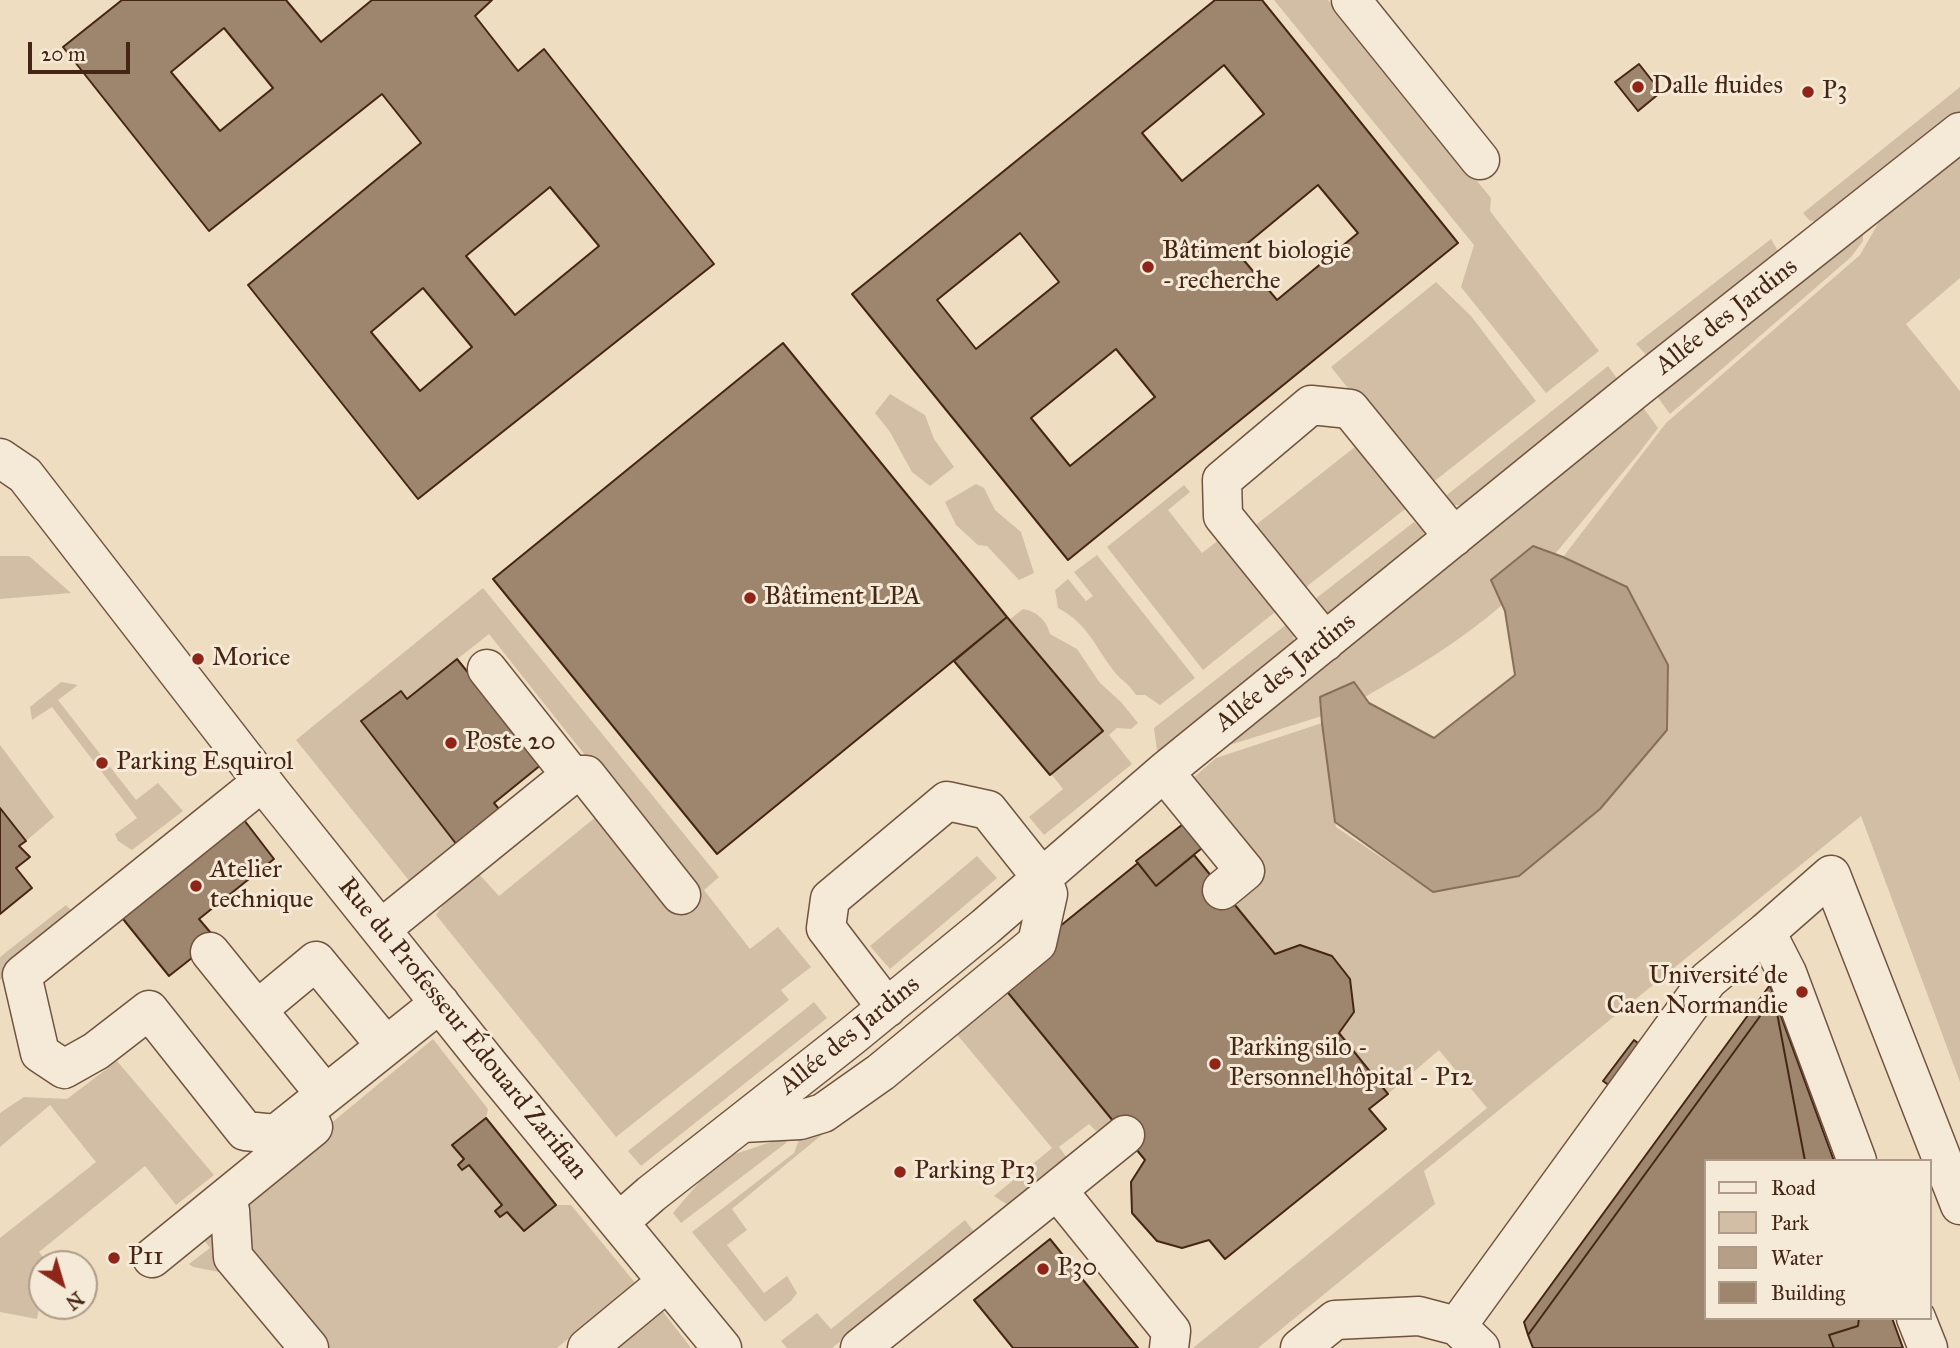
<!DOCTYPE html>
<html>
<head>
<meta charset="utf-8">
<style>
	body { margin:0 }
	#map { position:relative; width:1960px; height:1348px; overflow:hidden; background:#efddc1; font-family:"IM FELL Great Primer",serif }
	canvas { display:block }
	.legend { position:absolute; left:1704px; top:1159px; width:228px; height:161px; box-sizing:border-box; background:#f5e9d7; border:2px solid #af9b89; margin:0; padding:9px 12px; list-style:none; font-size:21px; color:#452614 }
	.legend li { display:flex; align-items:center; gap:14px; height:35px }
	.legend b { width:35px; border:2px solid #af9b89 }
	.north { position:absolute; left:28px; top:1250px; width:70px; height:70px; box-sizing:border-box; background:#f5e9d7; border:2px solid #af9b89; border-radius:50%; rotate:143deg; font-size:19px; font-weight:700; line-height:28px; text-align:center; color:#452614 }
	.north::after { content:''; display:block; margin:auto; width:24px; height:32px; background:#8f2418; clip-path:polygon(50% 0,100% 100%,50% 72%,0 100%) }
	.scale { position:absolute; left:28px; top:42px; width:102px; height:32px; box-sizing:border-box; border:4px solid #452614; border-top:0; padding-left:9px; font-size:21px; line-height:24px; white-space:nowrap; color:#452614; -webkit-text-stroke:5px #f5e9d7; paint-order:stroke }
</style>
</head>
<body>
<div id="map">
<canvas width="1960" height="1348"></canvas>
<ul class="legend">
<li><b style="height:9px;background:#f5e9d7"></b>Road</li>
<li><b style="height:19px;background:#d2bea4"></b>Park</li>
<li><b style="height:19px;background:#b59f86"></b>Water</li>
<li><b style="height:19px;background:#9d856e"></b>Building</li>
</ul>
<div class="north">N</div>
<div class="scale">20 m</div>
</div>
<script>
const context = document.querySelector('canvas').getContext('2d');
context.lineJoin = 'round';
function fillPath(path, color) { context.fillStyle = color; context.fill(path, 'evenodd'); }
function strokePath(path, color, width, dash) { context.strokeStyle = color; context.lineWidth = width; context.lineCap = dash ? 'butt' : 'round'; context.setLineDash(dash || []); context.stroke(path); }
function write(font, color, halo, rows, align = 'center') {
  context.font = font + ' "IM FELL Great Primer",serif'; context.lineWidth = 6; context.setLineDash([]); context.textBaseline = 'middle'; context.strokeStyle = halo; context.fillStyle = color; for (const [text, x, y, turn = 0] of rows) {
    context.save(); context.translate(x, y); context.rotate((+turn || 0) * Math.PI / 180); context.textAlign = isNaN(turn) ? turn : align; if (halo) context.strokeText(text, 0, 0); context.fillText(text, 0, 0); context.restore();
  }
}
const green = new Path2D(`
	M 1274,0 L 1328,0 L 1491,198 L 1490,211 L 1599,351 L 1546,393 L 1461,287 L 1474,245 Z
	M 1960,87 L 1960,115 L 1820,223 L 1809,220 L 1803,213 Z
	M 1960,158 L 1960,278 L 1906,324 L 1960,391 L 1960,1082 L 1861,816 L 1424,1171 L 1435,1204 L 1258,1348 L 1193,1348 L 1487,1108 L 1439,1050 L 1388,1094 L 1339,1033 L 1354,1012 L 1350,978 L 1332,956 L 1300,945 L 1276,954 L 1236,906 L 1255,880 L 1192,779 L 1216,758 L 1322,723 L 1336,827 L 1433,892 L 1627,587 L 1563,557 L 1666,423 L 1860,255 L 1879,222 Z
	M 1863,233 L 1863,241 L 1851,257 L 1670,414 L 1656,395 Z
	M 1771,239 L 1778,251 L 1774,262 L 1651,360 L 1636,344 Z
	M 1436,282 L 1471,316 L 1536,401 L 1427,487 L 1331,367 Z
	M 1608,366 L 1621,384 L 1466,506 L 1437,503 Z
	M 890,394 L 925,415 L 934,439 L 954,467 L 930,486 L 912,472 L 890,432 L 875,413 Z
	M 1642,406 L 1658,428 L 1639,453 L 1555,554 L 1533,546 L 1491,580 L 1502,605 C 1458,643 1415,668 1365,697 L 1355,682 L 1321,697 L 1322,716 L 1220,748 Z
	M 1360,443 L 1409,506 L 1296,595 L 1252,528 Z
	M 976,484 L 984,488 L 995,510 L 1021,532 L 1034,573 L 1019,580 L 987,546 L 978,545 L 956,525 L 945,502 Z
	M 1184,485 L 1190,492 L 1168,510 L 1202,553 L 1224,536 L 1280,608 L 1203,670 L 1107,547 Z
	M 1414,522 L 1424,531 L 1422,546 L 1331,616 L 1305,607 Z
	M 1097,555 L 1195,678 L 1160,705 L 1145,695 L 1136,695 C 1129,683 1120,680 1113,670 C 1094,645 1088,624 1058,608 L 1055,590 L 1068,579 L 1086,601 L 1093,596 L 1074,572 Z
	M 0,556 L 29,556 L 71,593 L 0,599 Z
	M 483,588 L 719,877 L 704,890 L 750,949 L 778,927 L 811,967 L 781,990 L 789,1000 L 616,1137 L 436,915 L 443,905 L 479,874 L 499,896 L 619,798 L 489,634 L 407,699 L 401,691 L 361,721 L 457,845 L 411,883 L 296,740 Z
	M 1023,609 C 1038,612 1046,620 1050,634 L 1077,649 L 1100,683 L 1120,701 L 1138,723 L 1131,729 L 1117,728 L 1109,735 L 1132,764 L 1044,835 L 1029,817 L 1063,789 L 1048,770 L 1009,620 Z
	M 1287,624 L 1293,632 L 1295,649 L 1158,758 L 1154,728 Z
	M 61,682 L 78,685 L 58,700 L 136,800 L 158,783 L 183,811 L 132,850 L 118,841 L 115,834 L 137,818 L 52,707 L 32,720 L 30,707 Z
	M 0,745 L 54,817 L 26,841 L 0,808 Z
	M 977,856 L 997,878 L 890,969 L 870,946 Z
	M 66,905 L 78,917 L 0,980 L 0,957 Z
	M 1006,989 L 1114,1122 L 1096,1131 L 1089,1124 L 1059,1147 L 1067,1158 L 1008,1205 L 994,1196 L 1052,1148 L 954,1031 Z
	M 814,1002 L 827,1018 L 641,1166 L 628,1151 Z
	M 433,1039 L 488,1109 L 486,1118 L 453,1145 L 523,1231 L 556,1205 L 571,1205 L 636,1284 L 557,1348 L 322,1348 L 241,1251 L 244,1213 L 260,1182 Z
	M 117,1061 L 214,1175 L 176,1205 L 145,1166 L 39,1252 L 48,1264 L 42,1264 L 42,1293 L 37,1319 L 0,1312 L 0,1238 L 96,1162 L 50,1105 L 0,1147 L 0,1113 L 24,1097 L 67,1099 Z
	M 841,1119 L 732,1209 L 747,1230 L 727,1245 L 764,1293 L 787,1276 L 797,1293 L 791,1301 L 765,1322 L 692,1232 L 794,1153 L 802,1132 Z
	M 789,1136 L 786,1143 L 681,1223 L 673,1213 L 707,1173 L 732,1155 Z
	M 224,1214 L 230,1274 L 193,1267 L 189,1264 L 210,1248 L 199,1233 Z
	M 965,1220 L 976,1234 L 832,1348 L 787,1348 L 781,1341 L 817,1313 L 831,1329 Z
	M 661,1309 L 691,1348 L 612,1348 Z`);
const water = new Path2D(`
	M 1533,546 L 1563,557 L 1627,587 L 1668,665 L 1667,730 L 1600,809 L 1519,876 L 1433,892 L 1335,822 L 1322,723 L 1320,697 L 1354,682 L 1369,703 L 1434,738 L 1515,675 L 1505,611 L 1491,580 Z`);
const building = new Path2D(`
	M 122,0 L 286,0 L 321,42 L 372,0 L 492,0 L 475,16 L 518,71 L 544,49 L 714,264 L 418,499 L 248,285 L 421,143 L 382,94 L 209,231 L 63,47 ZM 224,28 L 273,88 L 220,131 L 171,72 ZM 550,187 L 599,246 L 515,315 L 466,256 ZM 423,288 L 472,347 L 420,391 L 371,332 Z
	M 1215,0 L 1262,0 L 1458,243 L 1068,560 L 852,294 ZM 1224,65 L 1264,114 L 1182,181 L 1142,133 ZM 1318,185 L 1358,233 L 1277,300 L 1237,252 ZM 1020,233 L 1059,282 L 976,349 L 937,300 ZM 1116,349 L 1155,397 L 1070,466 L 1031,418 Z
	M 1639,64 L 1661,92 L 1638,111 L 1615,82 Z
	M 783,343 L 1007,617 L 717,854 L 493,579 Z
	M 1007,617 L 1103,731 L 1050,775 L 954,661 Z
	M 457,659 L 542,764 L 494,803 L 504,815 L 457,845 L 361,721 L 401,691 L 407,699 Z
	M 0,808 L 26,841 L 19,846 L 30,857 L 16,868 L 32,888 L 0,914 Z
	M 241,816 L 274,859 L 199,919 L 216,939 L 169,976 L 119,914 Z
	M 1183,824 L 1202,848 L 1156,886 L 1136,861 Z
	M 1194,855 L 1275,954 L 1300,945 L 1332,956 L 1350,979 L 1354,1012 L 1339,1033 L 1388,1094 L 1369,1109 L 1386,1129 L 1225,1259 L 1209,1240 L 1182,1248 L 1157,1241 L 1132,1213 L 1131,1182 L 1145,1160 L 996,978 L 1138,863 L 1156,886 Z
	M 1770,985 L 1774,997 L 1528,1335 L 1524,1322 Z
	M 1774,997 L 1805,1161 L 1706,1161 L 1706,1318 L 1859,1318 L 1858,1326 L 1829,1335 L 1834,1348 L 1533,1348 L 1528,1335 Z
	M 1774,997 L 1834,1161 L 1805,1161 Z
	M 1634,1040 L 1643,1047 L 1614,1089 L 1603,1081 Z
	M 486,1118 L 556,1205 L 524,1231 L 507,1212 L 500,1217 L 495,1211 L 502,1205 L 469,1165 L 462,1170 L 458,1165 L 464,1159 L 452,1145 Z
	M 1050,1239 L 1138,1348 L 1013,1348 L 974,1300 Z
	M 1859,1318 L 1892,1318 L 1903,1348 L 1834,1348 L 1829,1335 L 1858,1326 Z`);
const minor = new Path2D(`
	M 1351,0 L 1480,160
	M 0,458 L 25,475 L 273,795 L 489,1065 L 722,1348
	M 1325,642 L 1223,516 L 1222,480 L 1311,405 L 1350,409 L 1454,537
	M 1164,772 L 1245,871 L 1222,890
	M 571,775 L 586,775 L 681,895
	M 262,782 L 22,975 L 40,1053 L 64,1069 L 96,1051 L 149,1010 L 245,1131 L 276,1134 L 440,1003
	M 381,929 L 571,775 L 487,669
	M 210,952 L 325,1094
	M 257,1010 L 316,961 L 386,1046
	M 742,1123 L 800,1120 L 823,1113 L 881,1072 L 1037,943 L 1048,894 L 1042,878 L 988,810 L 947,801 L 830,899 L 826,928 L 887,1008
	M 1857,1161 L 1787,973 L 1766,932 L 1831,875 L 1960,1205
	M 1057,1190 L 1125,1135
	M 225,1199 L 230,1210 L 233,1257 L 309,1348
	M 619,1222 L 651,1194 L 852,1036 L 985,927 L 1164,772 L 1638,387 L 1960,132
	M 152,1258 L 313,1127
	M 1916,1318 L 1928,1348
	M 1457,1326 L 1708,980 L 1766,932
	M 587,1348 L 667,1282
	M 860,1348 L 1057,1190 L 1171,1331 L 1169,1348
	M 1300,1348 L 1335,1320 L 1419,1316 L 1457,1326 L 1480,1348`);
const markers = [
	[1638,87,7,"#8f2418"],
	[1808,92,7,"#8f2418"],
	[1148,267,7,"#8f2418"],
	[750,598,7,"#8f2418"],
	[198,659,7,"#8f2418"],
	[451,743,7,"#8f2418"],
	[102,763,7,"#8f2418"],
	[196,886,7,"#8f2418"],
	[1802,992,7,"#8f2418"],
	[1215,1064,7,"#8f2418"],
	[900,1172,7,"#8f2418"],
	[114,1258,7,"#8f2418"],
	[1043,1269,7,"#8f2418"]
];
const poiNames = [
	["Dalle fluides",1652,87],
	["P3",1822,92],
	["Bâtiment biologie",1162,252],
	["- recherche",1162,282],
	["Bâtiment LPA",764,598],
	["Morice",212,659],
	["Poste 20",465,743],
	["Parking Esquirol",116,763],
	["Atelier",210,871],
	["technique",210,901],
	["Université de",1788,977,"right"],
	["Caen Normandie",1788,1007,"right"],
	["Parking silo -",1229,1049],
	["Personnel hôpital - P12",1229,1079],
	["Parking P13",914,1172],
	["P11",128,1258],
	["P30",1057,1269]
];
const streetNames = [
	["Allée des Jardins",1727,317,-38],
	["Allée des Jardins",1286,673,-39],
	["Rue du Professeur Édouard Zarifian",462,1029,51],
	["Allée des Jardins",850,1036,-39]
];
fillPath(green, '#d2bea4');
fillPath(water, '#b59f86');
strokePath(water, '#886f58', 2);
fillPath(building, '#9d856e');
strokePath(building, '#452614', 2);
strokePath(minor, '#70543f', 41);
strokePath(minor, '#f5e9d7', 38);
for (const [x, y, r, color] of markers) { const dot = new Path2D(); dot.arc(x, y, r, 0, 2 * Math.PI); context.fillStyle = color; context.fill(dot); strokePath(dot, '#f5e9d7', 2.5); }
write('26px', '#452614', '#f5e9d7', poiNames, 'left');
write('26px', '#452614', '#f5e9d7', streetNames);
</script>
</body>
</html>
